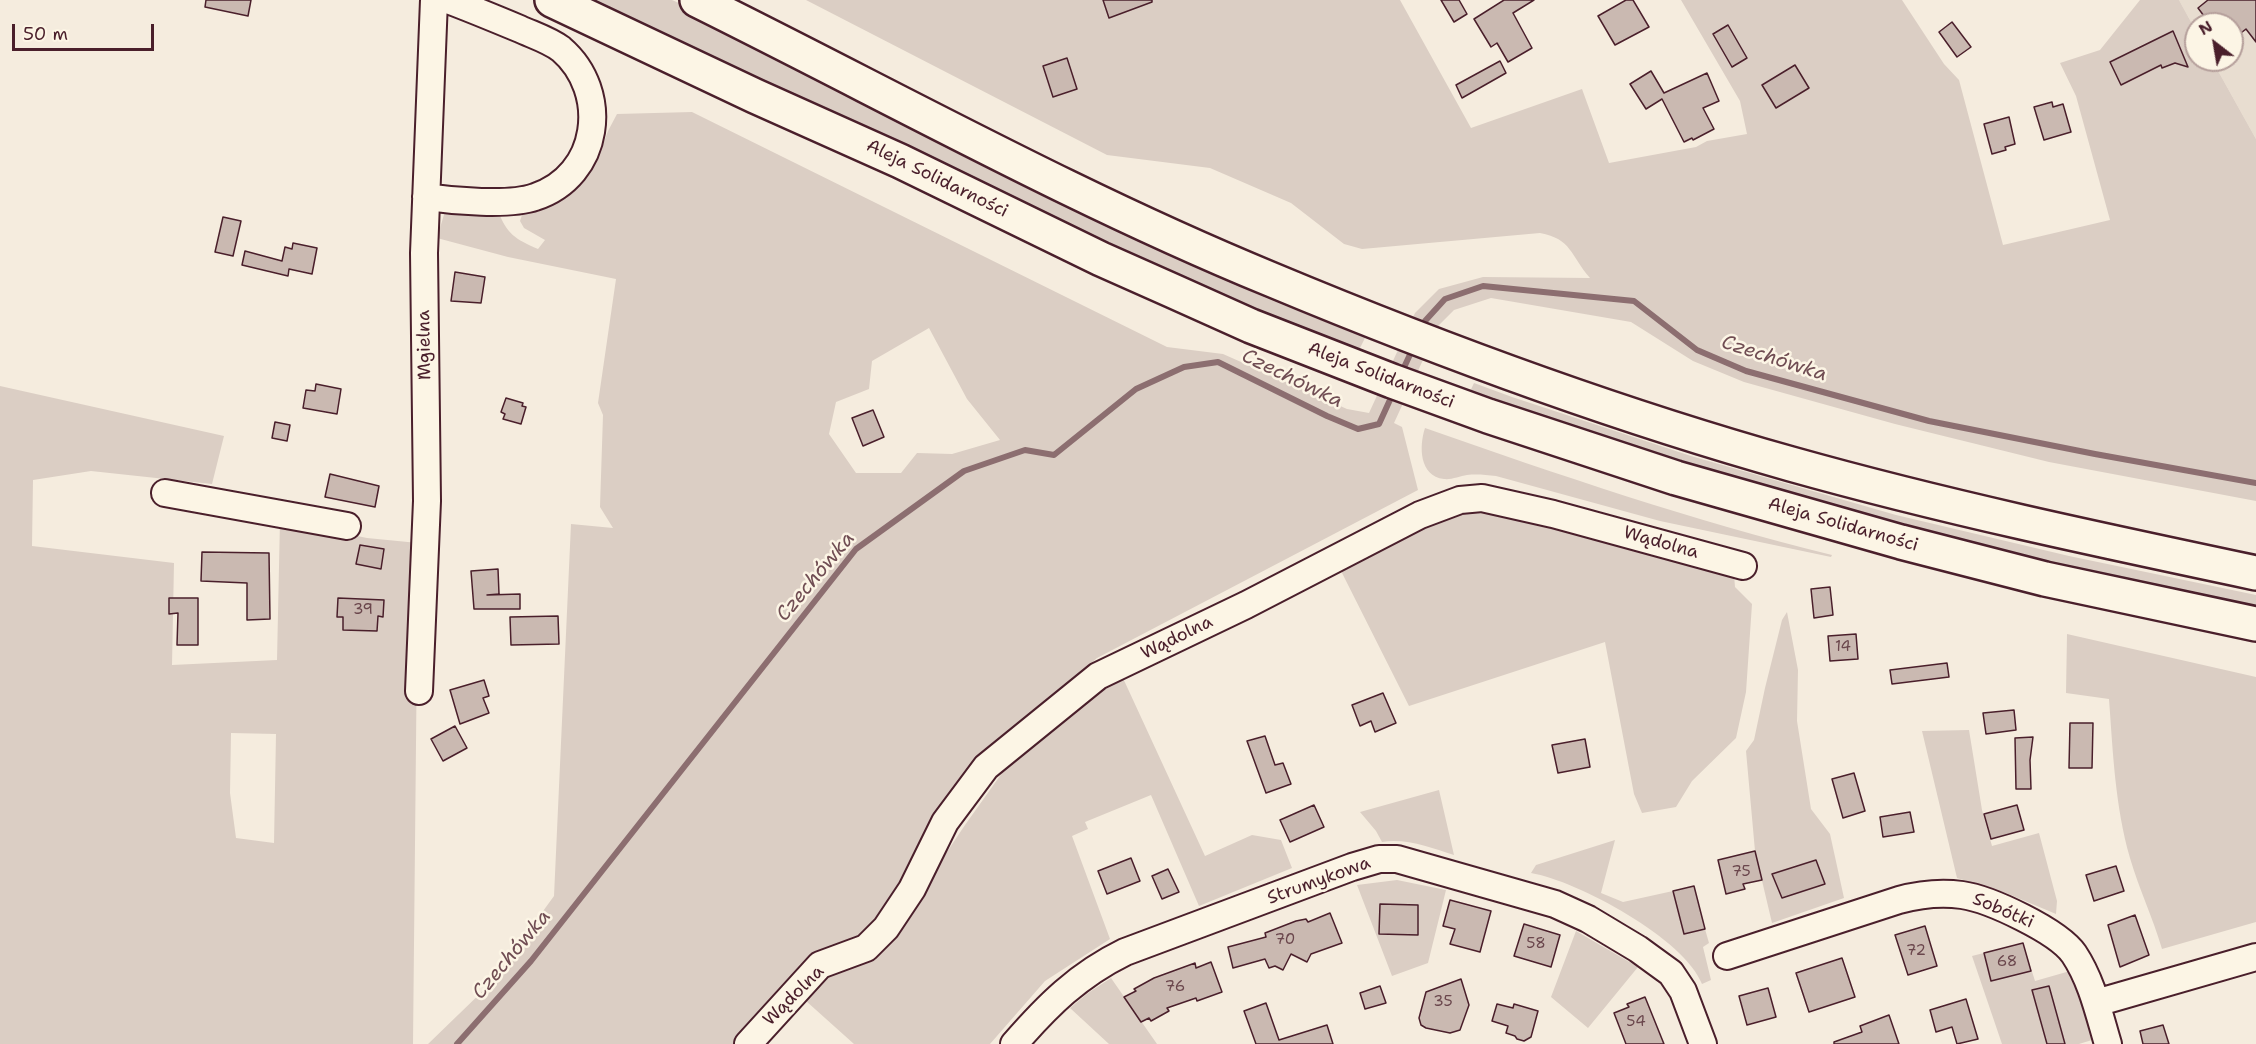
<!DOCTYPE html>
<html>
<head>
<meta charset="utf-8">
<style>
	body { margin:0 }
	#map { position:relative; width:2256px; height:1044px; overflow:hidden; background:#f5ecde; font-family:"Shantell Sans",sans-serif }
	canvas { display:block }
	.north { position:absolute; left:2184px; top:12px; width:60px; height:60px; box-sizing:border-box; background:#fcf5e5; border:2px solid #b59f9b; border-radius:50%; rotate:329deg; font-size:16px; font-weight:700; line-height:24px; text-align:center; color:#4a1f2b }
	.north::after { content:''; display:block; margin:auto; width:21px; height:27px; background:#4a1f2b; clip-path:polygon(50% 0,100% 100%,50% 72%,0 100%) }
	.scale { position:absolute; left:12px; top:24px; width:142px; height:27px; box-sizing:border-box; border:3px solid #4a1f2b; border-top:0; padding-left:8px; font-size:18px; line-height:21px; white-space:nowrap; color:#4a1f2b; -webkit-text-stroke:4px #fcf5e5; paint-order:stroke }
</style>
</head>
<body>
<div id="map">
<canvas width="2256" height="1044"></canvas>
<div class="north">N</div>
<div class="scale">50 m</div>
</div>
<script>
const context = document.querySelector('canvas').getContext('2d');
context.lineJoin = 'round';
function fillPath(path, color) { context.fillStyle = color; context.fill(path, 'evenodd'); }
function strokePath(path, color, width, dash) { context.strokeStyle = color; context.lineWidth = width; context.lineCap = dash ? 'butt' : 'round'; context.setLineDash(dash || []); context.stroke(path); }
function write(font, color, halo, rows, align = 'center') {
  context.font = font + ' "Shantell Sans",sans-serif'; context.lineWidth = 5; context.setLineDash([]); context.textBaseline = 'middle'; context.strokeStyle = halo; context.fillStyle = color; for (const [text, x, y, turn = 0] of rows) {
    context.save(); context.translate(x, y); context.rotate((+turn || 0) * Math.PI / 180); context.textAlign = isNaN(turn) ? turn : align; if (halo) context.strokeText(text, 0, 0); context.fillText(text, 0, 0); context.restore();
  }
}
const built = new Path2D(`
	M 2179,0 L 2256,0 L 2256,139 L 2212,60 L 2232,60 L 2232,24 L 2196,24 L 2196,31 Z`);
const green = new Path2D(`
	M 583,0 L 672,0 L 697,11 L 841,87 L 1032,191 L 1266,298 L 1365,338 L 1357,354 L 1158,268 Z
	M 806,0 L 1400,0 L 1471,128 L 1582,89 L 1609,163 L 1696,147 L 1707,141 L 1747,134 L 1740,101 L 1681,0 L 1902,0 L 1944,64 L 1959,80 L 2003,245 L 2110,220 L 2076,96 L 2060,63 L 2100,50 L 2140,0 L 2179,0 L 2196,31 L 2196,60 L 2212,60 L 2256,139 L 2256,501 L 2049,462 L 1895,424 L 1744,382 L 1693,361 L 1631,322 L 1491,298 L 1454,310 L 1439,325 L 1394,423 L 1402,427 L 1418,490 L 1097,658 L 994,748 L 875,930 L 745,1031 L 734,1044 L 428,1044 L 490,984 L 554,896 L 571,524 L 613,528 L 600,507 L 603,415 L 598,403 L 616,279 L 508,257 L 437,238 L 446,208 L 498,211 C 507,234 515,239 538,249 L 545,240 L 524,228 L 520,221 L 523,212 L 552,204 L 581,182 L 599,155 L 608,131 L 617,114 L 692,112 L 1167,347 L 1223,354 L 1347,409 L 1369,413 L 1415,313 L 1439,289 L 1483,277 L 1590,278 C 1570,255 1572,239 1540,233 L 1362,249 L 1344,244 L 1291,203 L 1210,168 L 1107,155 ZM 929,328 L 967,399 L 1000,440 L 952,454 L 917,453 L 901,473 L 856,473 L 829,434 L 836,402 L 869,389 L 872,361 Z
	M 1474,383 L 1512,397 L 1691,456 L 1896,515 L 2069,556 L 2256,595 L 2256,612 L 1988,554 L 1467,398 Z
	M 0,386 L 224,436 L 212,484 L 91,471 L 33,480 L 32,546 L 174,563 L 172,665 L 277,660 L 280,520 L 367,538 L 418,543 L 413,1044 L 0,1044 ZM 231,733 L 276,734 L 274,843 L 236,838 L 230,793 Z
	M 1425,428 C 1559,475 1694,521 1832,555 L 1831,557 L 1660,521 L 1496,476 C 1486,475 1477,474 1467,475 C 1460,476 1451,480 1444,479 C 1419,476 1419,446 1425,428 Z
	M 1490,508 L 1734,575 L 1735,587 L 1752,604 L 1746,692 L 1736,738 L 1692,781 L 1676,807 L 1642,813 L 1634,794 L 1605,642 L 1409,706 L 1338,565 L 1453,510 Z
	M 1787,612 L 1798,670 L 1797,721 L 1811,809 L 1830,834 L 1844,898 L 1772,923 L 1755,851 L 1746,751 L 1754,740 L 1765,688 L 1782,620 Z
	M 2067,634 L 2256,677 L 2256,922 L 2162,949 C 2153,918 2139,889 2130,858 C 2115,806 2113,752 2109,699 L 2066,693 Z
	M 1122,676 L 1205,856 L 1252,835 L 1281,840 L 1292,868 L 1199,906 L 1151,795 L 1085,822 L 1088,829 L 1072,836 L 1110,939 L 1045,981 L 990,1044 L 854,1044 L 806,1001 L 818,982 L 896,928 L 965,825 L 1017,752 L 1102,685 Z
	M 1969,730 L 1982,810 L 1992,846 L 2039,833 L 2057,901 L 2056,914 L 2006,893 L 1957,878 L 1922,731 Z
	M 1439,790 L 1454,855 C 1432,848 1406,838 1382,842 L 1376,831 L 1360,812 Z
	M 1615,840 L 1601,893 L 1623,902 L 1673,891 L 1684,933 L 1705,929 L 1709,943 L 1703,947 L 1711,980 L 1702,984 C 1685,939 1578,881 1531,873 L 1536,865 Z
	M 1397,880 L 1446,890 L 1428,963 L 1392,976 L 1357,885 Z
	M 1576,931 L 1638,967 L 1588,1028 L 1551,997 Z
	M 2023,943 L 2035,981 L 2070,971 L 2079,990 L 2092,1040 L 2079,1044 L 2002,1044 L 1972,956 Z
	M 1111,978 L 1157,1044 L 1109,1044 L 1070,1008 L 1088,993 Z`);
const stream = new Path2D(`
	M 1421,330 L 1425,321 L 1445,299 L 1483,286 L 1634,301 L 1697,350 L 1746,371 L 1929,421 L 2095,454 L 2256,483
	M 1401,374 L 1413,348
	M 457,1044 L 531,961 L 856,549 L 964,471 L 1025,450 L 1054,455 L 1136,389 L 1184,367 L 1218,362 L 1327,416 L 1358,429 L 1379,424 L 1394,391`);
const building = new Path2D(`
	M 206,0 L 251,0 L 248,16 L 205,7 Z
	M 1103,0 L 1152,0 L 1152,2 L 1109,18 Z
	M 1441,0 L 1459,0 L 1467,14 L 1454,22 Z
	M 1504,0 L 1534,0 L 1513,13 L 1532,48 L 1508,62 L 1497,43 L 1491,47 L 1474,19 Z
	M 1626,0 L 1633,0 L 1649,27 L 1615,45 L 1598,16 Z
	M 2208,0 L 2256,0 L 2256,42 L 2246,29 L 2232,40 L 2232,24 L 2210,24 L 2198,8 Z
	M 1952,22 L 1971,47 L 1957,57 L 1939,32 Z
	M 1728,25 L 1747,58 L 1732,67 L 1713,34 Z
	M 2173,31 L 2188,67 L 2175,63 L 2162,68 L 2161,65 L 2121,85 L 2110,62 Z
	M 1067,58 L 1077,89 L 1053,97 L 1043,66 Z
	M 1500,61 L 1506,73 L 1462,98 L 1456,85 Z
	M 1795,65 L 1809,88 L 1776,108 L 1762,85 Z
	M 1651,71 L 1664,93 L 1707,73 L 1719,101 L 1703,108 L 1714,129 L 1693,140 L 1692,138 L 1684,142 L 1662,99 L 1646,109 L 1630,84 Z
	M 2052,102 L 2053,107 L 2063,104 L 2071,132 L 2044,140 L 2034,107 Z
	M 2009,117 L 2015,144 L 2005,147 L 2006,150 L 1992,154 L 1984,124 Z
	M 223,217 L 241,221 L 233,256 L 215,252 Z
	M 293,243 L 317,248 L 312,274 L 289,269 L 288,276 L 242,265 L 245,251 L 282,261 L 285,247 L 292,249 Z
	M 455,272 L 485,277 L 481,303 L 451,301 Z
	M 316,384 L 341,389 L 337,414 L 303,408 L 306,390 L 315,391 Z
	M 506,398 L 523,403 L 522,406 L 526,407 L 521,424 L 503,419 L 505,414 L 501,412 Z
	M 873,410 L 884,437 L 863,446 L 852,418 Z
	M 275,422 L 290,425 L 287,441 L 272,438 Z
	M 330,474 L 379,486 L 375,507 L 325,497 Z
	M 360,545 L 384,549 L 381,569 L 356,564 Z
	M 202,552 L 269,553 L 270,619 L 247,620 L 247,583 L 201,581 Z
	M 498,569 L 499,594 L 487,595 L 520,594 L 520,609 L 474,609 L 471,571 Z
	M 1830,587 L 1833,615 L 1814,618 L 1811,589 Z
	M 169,598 L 198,598 L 198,645 L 177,645 L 178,613 L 169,614 Z
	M 338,598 L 384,600 L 383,617 L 378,616 L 377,631 L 343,630 L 343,617 L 337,617 Z
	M 558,616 L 559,644 L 511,645 L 510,617 Z
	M 1856,634 L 1858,659 L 1830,661 L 1828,636 Z
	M 1947,663 L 1949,677 L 1892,684 L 1890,670 Z
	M 484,680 L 489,696 L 483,698 L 489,713 L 460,724 L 450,690 Z
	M 1383,693 L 1396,723 L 1375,732 L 1371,721 L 1360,726 L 1352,705 Z
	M 2014,710 L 2016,730 L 1986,734 L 1983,713 Z
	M 2070,723 L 2093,723 L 2092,768 L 2069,768 Z
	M 455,726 L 467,748 L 443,761 L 431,739 Z
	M 1265,736 L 1275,765 L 1283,763 L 1291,784 L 1266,793 L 1247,741 Z
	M 2033,737 L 2030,760 L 2031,789 L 2016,789 L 2015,738 Z
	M 1585,739 L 1590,767 L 1558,773 L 1552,745 Z
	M 1854,773 L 1865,811 L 1843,818 L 1832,779 Z
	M 1314,805 L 1324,827 L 1290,842 L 1280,820 Z
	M 2017,805 L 2024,830 L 1991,839 L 1984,814 Z
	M 1910,812 L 1914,832 L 1883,837 L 1880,817 Z
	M 1755,851 L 1762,880 L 1743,884 L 1745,889 L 1726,894 L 1718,860 Z
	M 1131,858 L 1140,881 L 1107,894 L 1098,871 Z
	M 1816,860 L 1825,884 L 1782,898 L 1772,874 Z
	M 2116,866 L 2124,891 L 2094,901 L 2086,875 Z
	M 1168,869 L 1179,892 L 1162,899 L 1152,876 Z
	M 1694,886 L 1705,929 L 1684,934 L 1673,891 Z
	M 1450,900 L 1491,911 L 1480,952 L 1450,944 L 1455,929 L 1443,926 Z
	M 1380,904 L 1418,905 L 1418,935 L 1379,934 Z
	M 1330,913 L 1342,943 L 1311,954 L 1307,962 L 1291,954 L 1283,970 L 1275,966 L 1269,968 L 1265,959 L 1233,968 L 1228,947 L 1266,937 L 1265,933 L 1296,921 L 1306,919 L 1308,922 Z
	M 2135,915 L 2149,955 L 2120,967 L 2108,925 Z
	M 1524,924 L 1560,935 L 1551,967 L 1514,956 Z
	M 1925,926 L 1937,966 L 1908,975 L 1895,935 Z
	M 2023,943 L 2031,971 L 1991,981 L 1984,953 Z
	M 1842,958 L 1855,997 L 1809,1012 L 1796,973 Z
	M 1211,962 L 1222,992 L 1197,1001 L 1196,998 L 1167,1008 L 1169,1011 L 1151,1021 L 1149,1018 L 1141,1022 L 1124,997 L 1136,991 L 1134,989 L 1154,978 L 1195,963 L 1196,968 Z
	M 1461,979 L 1469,1005 L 1460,1030 L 1450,1033 L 1426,1028 L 1421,1025 L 1419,1018 L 1426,992 Z
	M 1380,986 L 1386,1003 L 1365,1009 L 1360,993 Z
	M 2049,986 L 2065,1044 L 2047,1044 L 2032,990 Z
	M 1768,988 L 1776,1017 L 1747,1025 L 1739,996 Z
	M 1645,997 L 1664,1044 L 1626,1044 L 1614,1013 L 1629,1007 L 1627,1004 Z
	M 1966,999 L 1978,1039 L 1957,1044 L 1952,1027 L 1936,1032 L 1930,1010 Z
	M 1266,1003 L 1279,1040 L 1327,1025 L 1333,1044 L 1256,1044 L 1244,1011 Z
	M 1497,1004 L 1513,1008 L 1514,1004 L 1538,1011 L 1531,1037 L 1524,1041 L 1517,1039 L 1515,1036 L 1506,1033 L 1508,1026 L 1492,1021 Z
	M 1889,1015 L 1899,1044 L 1834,1044 L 1834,1042 L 1862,1032 L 1860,1026 Z
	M 2163,1025 L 2169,1044 L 2143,1044 L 2140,1031 Z`);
const minor = new Path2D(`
	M 426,197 C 453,201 510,206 535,197 C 600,176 611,92 561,49 C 549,40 533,35 520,29 C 496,19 472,9 448,0
	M 165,493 L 347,526
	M 419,691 L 427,501 L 424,253 L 434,0
	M 1727,956 L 1899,900 C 1921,894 1940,892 1962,895 C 1990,899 2058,931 2074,954 C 2092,981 2099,1014 2108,1044
	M 2096,1003 L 2256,957
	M 748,1044 L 820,965 L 866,948 L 886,928 L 912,889 L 945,822 L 986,767 L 1098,676 L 1246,605 L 1420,515 L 1460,500 L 1482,498 L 1553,514 L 1743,566
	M 1014,1044 C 1048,1005 1078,975 1125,952 L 1352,867 L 1379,859 L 1397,859 L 1555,904 L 1588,919 L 1638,949 L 1671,973 L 1683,991 L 1703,1044`);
const major = new Path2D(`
	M 552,0 L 755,96 L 900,161 L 1101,259 L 1173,291 L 1251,326 L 1392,381 L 1488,416 L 1676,478 L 1901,542 L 2045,579 L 2256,624
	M 697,0 C 887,94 1073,198 1270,279 C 1440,350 1613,414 1791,464 C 1944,507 2100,540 2256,573`);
const numberNames = [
	["39",363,610],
	["14",1843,647],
	["75",1741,872],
	["70",1285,940],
	["58",1536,944],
	["72",1916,951],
	["68",2007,962],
	["76",1175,987],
	["35",1443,1002],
	["54",1636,1022]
];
const streetNames = [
	["Aleja Solidarności",937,179,26],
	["Mgielna",425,345,-91],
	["Aleja Solidarności",1381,376,21],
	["Aleja Solidarności",1843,525,16],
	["Wądolna",1661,543,16],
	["Wądolna",1177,638,-26],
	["Strumykowa",1319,881,-20],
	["Sobótki",2003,911,23],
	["Wądolna",794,996,-45]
];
const waterNames = [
	["Czechówka",1774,359,18],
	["Czechówka",1292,379,26],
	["Czechówka",816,577,-50],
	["Czechówka",512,955,-50]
];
fillPath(built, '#e8ddd0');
fillPath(green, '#dbcec4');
strokePath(stream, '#8c6e70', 6);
fillPath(building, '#cab9b1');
strokePath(building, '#4a1f2b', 1.5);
strokePath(minor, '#4a1f2b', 30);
strokePath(major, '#4a1f2b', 38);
strokePath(minor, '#fcf5e5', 26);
strokePath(major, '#fcf5e5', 33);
write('15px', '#6a464c', null, numberNames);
write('18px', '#4a1f2b', '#fcf5e5', streetNames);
write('italic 20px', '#704d53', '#fcf5e5', waterNames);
</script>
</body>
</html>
